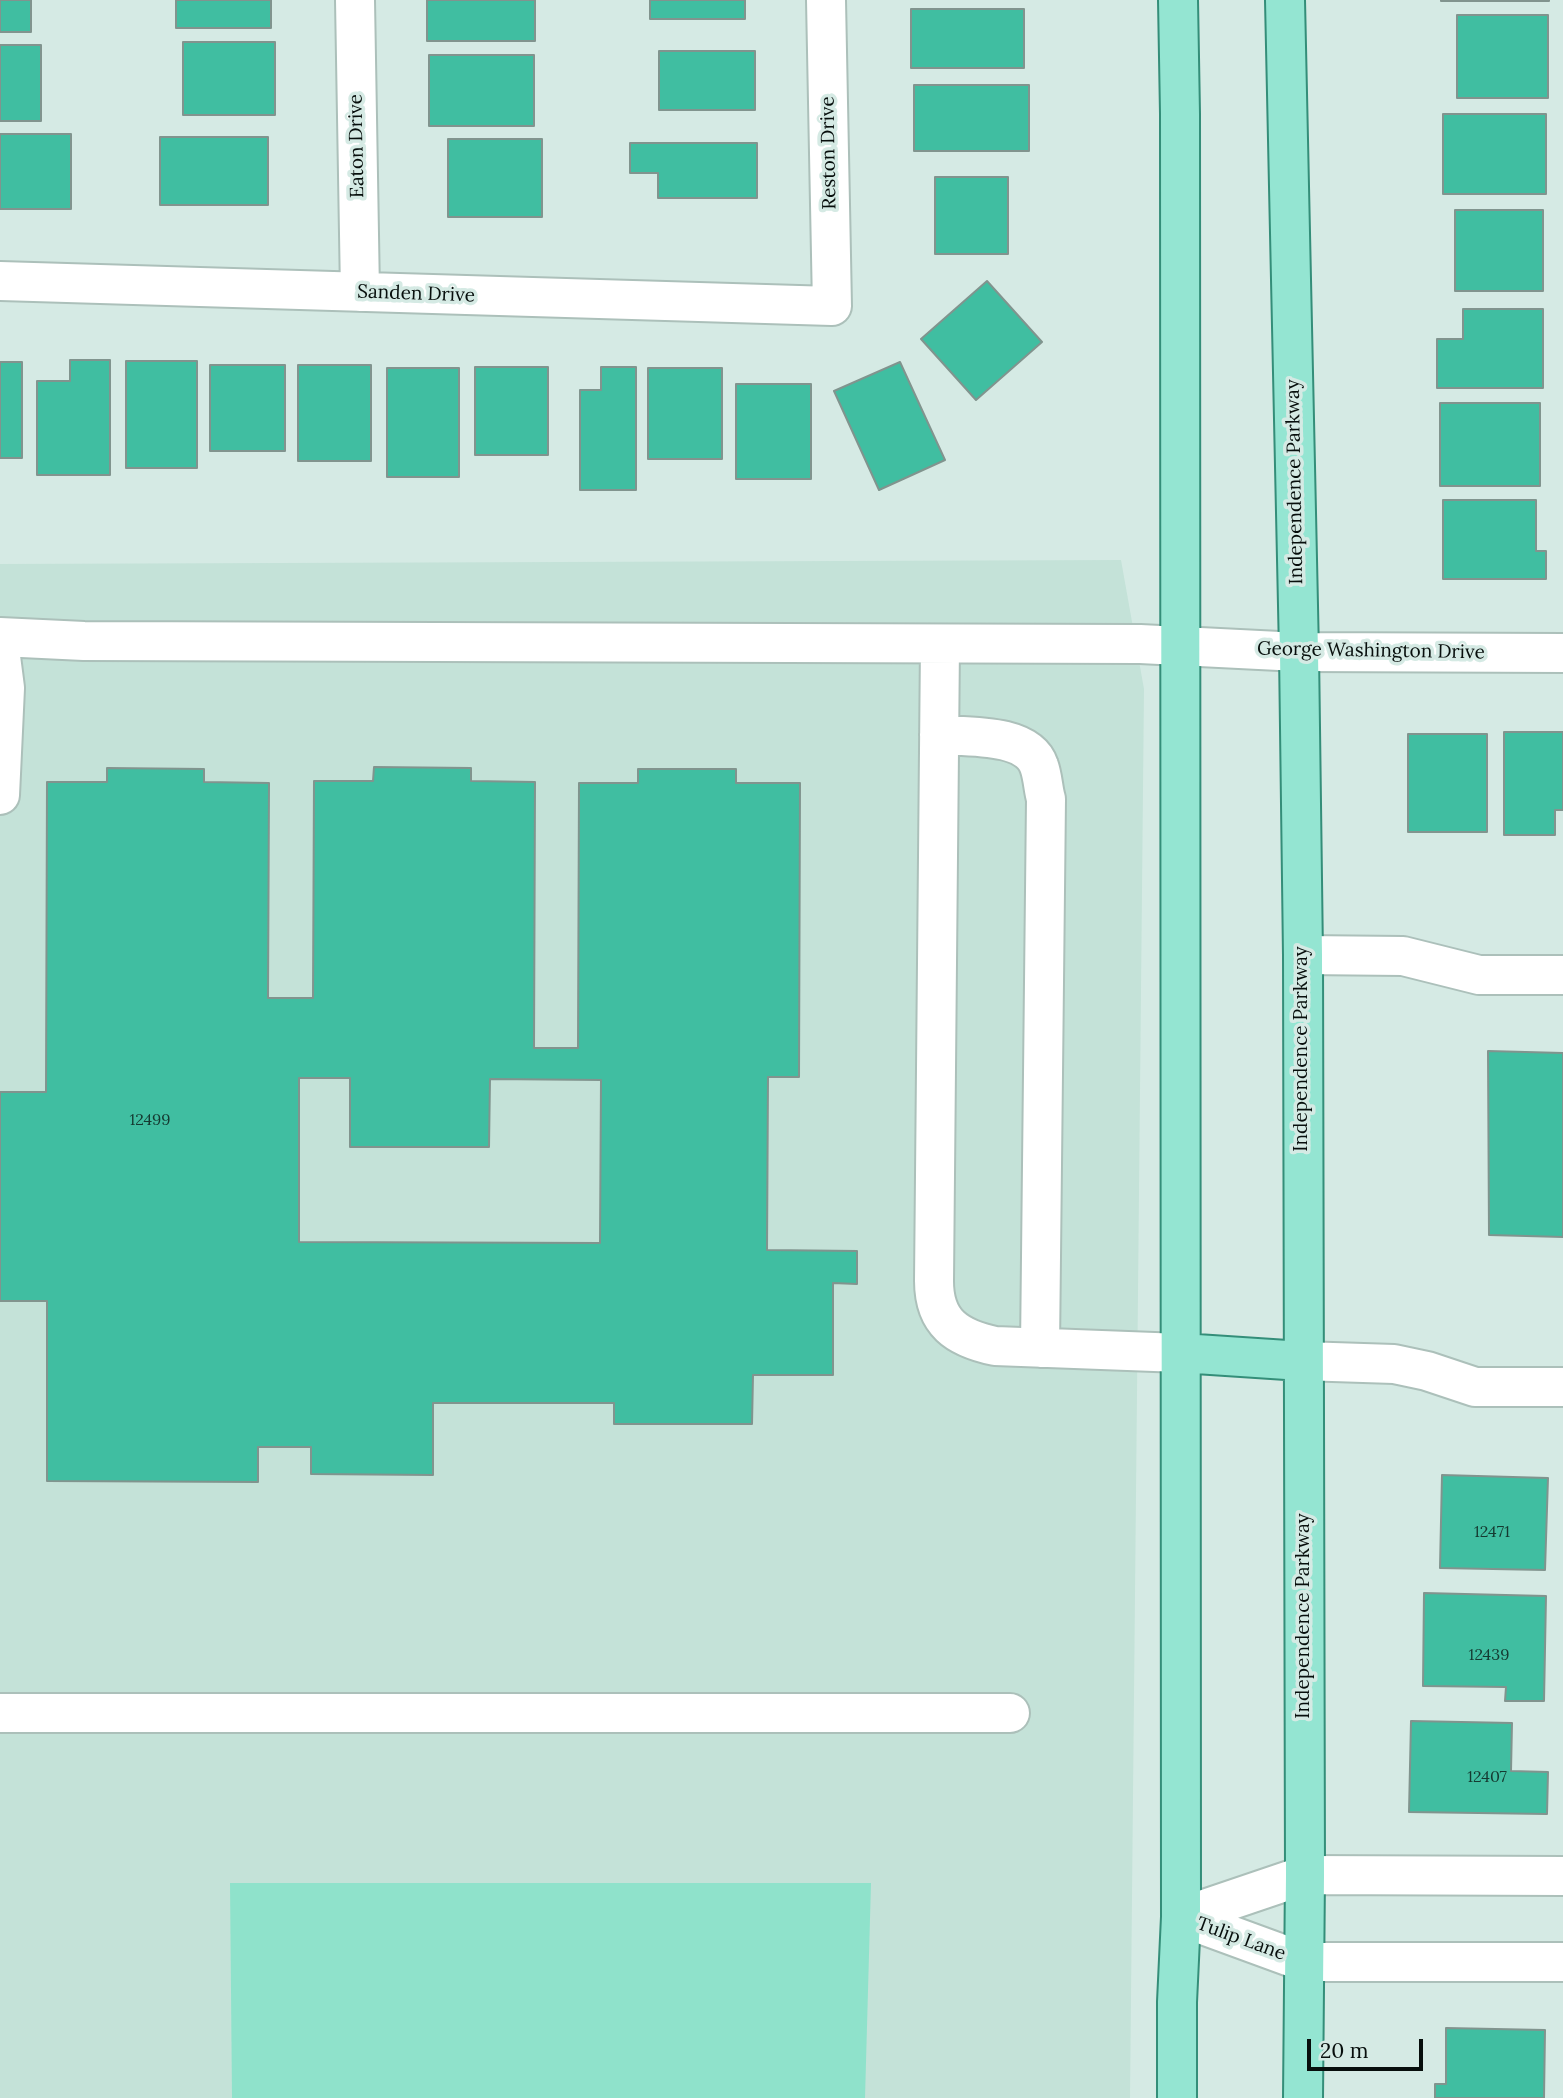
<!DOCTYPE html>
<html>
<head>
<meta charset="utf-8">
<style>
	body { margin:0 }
	#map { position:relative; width:1563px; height:2098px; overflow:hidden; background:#d5eae4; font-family:Lora,serif }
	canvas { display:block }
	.scale { position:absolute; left:1307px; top:2039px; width:116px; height:32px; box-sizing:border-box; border:4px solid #070e0c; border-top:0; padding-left:9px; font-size:21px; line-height:24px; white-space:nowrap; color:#070e0c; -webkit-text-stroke:5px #d5eae4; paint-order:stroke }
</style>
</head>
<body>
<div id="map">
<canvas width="1563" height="2098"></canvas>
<div class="scale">20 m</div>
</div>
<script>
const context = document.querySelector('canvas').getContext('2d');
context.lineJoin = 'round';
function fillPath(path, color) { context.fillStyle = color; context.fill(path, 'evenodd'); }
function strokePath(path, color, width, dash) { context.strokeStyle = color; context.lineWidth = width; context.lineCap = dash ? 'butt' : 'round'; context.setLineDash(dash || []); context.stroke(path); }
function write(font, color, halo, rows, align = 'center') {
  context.font = font + ' Lora,serif'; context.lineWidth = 7; context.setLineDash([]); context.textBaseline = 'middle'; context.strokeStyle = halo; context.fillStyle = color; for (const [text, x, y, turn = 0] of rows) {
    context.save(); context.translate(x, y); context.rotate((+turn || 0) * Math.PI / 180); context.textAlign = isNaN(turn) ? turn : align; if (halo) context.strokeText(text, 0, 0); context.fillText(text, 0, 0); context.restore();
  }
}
const built = new Path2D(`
	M 1121,560 L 1144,689 L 1130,2098 L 0,2098 L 0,564 Z`);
const green = new Path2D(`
	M 230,1883 L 871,1883 L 865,2098 L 232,2098 Z`);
const building = new Path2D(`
	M 0,0 L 31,0 L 31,32 L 0,32 Z
	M 176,0 L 271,0 L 271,28 L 176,28 Z
	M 427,0 L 535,0 L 535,41 L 427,41 Z
	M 650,0 L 745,0 L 745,19 L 650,19 Z
	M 1441,0 L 1549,0 L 1549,1 L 1441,1 Z
	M 911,9 L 1024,9 L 1024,68 L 911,68 Z
	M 1457,15 L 1548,15 L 1548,98 L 1457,98 Z
	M 183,42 L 275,42 L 275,115 L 183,115 Z
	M 0,45 L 41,45 L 41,121 L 0,121 Z
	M 659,51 L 755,51 L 755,110 L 659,110 Z
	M 429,55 L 534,55 L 534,126 L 429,126 Z
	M 914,85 L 1029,85 L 1029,151 L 914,151 Z
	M 1443,114 L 1546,114 L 1546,194 L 1443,194 Z
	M 0,134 L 71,134 L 71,209 L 0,209 Z
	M 160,137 L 268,137 L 268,205 L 160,205 Z
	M 448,139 L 542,139 L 542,217 L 448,217 Z
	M 630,143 L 757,143 L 757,198 L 658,198 L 658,173 L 630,173 Z
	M 935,177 L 1008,177 L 1008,254 L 935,254 Z
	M 1455,210 L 1543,210 L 1543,291 L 1455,291 Z
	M 987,281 L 1042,342 L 976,400 L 921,339 Z
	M 1463,309 L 1543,309 L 1543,388 L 1437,388 L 1437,339 L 1463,339 Z
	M 70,360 L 110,360 L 110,475 L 37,475 L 37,381 L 70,381 Z
	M 126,361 L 197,361 L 197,468 L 126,468 Z
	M 0,362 L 22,362 L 22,458 L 0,458 Z
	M 900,362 L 945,460 L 879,490 L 834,391 Z
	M 210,365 L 285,365 L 285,451 L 210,451 Z
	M 298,365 L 371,365 L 371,461 L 298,461 Z
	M 475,367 L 548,367 L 548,455 L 475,455 Z
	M 601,367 L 636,367 L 636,490 L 580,490 L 580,390 L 601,390 Z
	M 387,368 L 459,368 L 459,477 L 387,477 Z
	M 648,368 L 722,368 L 722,459 L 648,459 Z
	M 736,384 L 811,384 L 811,479 L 736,479 Z
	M 1440,403 L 1540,403 L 1540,486 L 1440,486 Z
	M 1443,500 L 1536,500 L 1536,551 L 1546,551 L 1546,579 L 1443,579 Z
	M 1504,732 L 1563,732 L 1563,810 L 1555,810 L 1555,835 L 1504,835 Z
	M 1408,734 L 1487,734 L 1487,832 L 1408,832 Z
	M 374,767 L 471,768 L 471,781 L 535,782 L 534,1048 L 578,1048 L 579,783 L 638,783 L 638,769 L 736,769 L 736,783 L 800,783 L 799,1077 L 768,1077 L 767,1250 L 857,1251 L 857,1284 L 833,1283 L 833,1375 L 753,1375 L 752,1424 L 614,1424 L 614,1403 L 433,1403 L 433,1475 L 311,1474 L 311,1447 L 258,1447 L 258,1482 L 47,1481 L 47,1301 L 0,1301 L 0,1092 L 46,1092 L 47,782 L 107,782 L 107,768 L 204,769 L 204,782 L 269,783 L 268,998 L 313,998 L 314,781 L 373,781 ZM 299,1078 L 350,1078 L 350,1147 L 489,1147 L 490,1079 L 601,1080 L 600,1243 L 299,1242 Z
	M 1488,1051 L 1563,1053 L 1563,1237 L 1489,1235 Z
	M 1442,1475 L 1548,1478 L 1545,1570 L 1440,1568 Z
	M 1424,1593 L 1546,1596 L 1544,1701 L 1505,1701 L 1506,1687 L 1423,1686 Z
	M 1411,1721 L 1512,1723 L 1511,1771 L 1548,1772 L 1547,1814 L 1409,1812 Z
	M 1446,2028 L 1545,2030 L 1544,2098 L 1435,2098 L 1435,2084 L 1446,2084 Z`);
const minor = new Path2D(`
	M 355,0 L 360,292
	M 0,281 L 832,306 L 826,0
	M 0,637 L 84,641 L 1140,644 L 1299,652 L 1563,653
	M 940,644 L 934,1281 C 934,1323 957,1338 995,1346 L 1181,1353
	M 0,649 L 5,688 L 0,795
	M 939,735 C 968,737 1028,733 1039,766 C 1043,777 1043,789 1046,799 L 1040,1348
	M 1303,955 L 1403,956 L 1479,975 L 1563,975
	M 1302,1361 L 1394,1364 L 1427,1371 L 1475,1387 L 1563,1387
	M 0,1713 L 1010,1713
	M 1181,1917 L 1304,1962 L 1563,1962
	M 1181,1917 L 1305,1875 L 1563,1876`);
const major = new Path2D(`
	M 1285,0 L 1299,652 L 1303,955 L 1305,1875 L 1303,2098
	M 1181,1353 L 1302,1361
	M 1177,2098 L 1177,2002 L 1181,1917 L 1180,114 L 1178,0`);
const numberNames = [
	["12499",150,1120],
	["12471",1492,1532],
	["12439",1489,1655],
	["12407",1487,1777]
];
const streetNames = [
	["Eaton Drive",357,146,-91],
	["Reston Drive",829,153,-91],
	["Sanden Drive",416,294,2],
	["Independence Parkway",1295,482,-91],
	["George Washington Drive",1371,651,1],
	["Independence Parkway",1302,1049,-90],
	["Independence Parkway",1304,1616,-90],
	["Tulip Lane",1241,1939,20]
];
fillPath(built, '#c4e2d8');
fillPath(green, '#8fe2cb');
fillPath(building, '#40bea1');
strokePath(building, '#81948e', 2);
strokePath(minor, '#acc0ba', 42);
strokePath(major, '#348e79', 42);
strokePath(minor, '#fff', 38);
strokePath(major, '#94e5d2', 38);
write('16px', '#153a31', null, numberNames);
write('19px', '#070e0c', '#d5eae4', streetNames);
</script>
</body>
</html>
